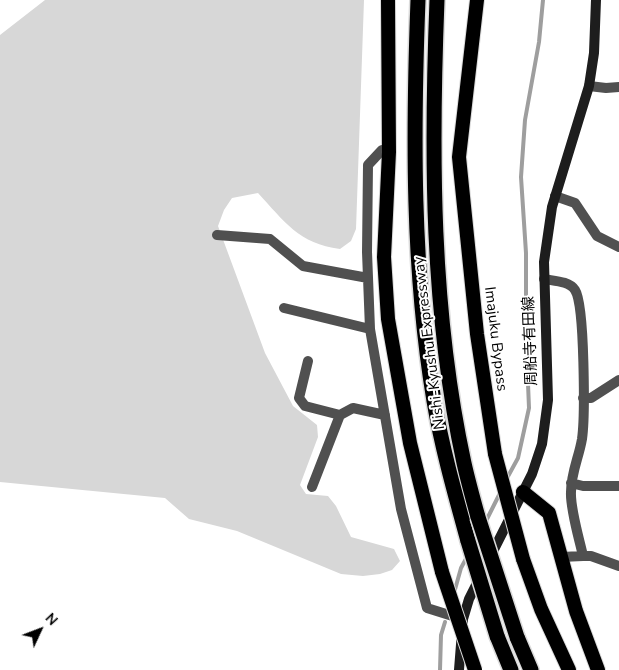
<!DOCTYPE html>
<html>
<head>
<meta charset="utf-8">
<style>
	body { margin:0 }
	#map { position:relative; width:619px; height:670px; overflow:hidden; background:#fff; font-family:"Nunito Sans",sans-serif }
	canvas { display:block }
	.north { position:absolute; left:15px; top:605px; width:50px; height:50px; -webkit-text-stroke:4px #fff; paint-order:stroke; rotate:47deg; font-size:14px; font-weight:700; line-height:20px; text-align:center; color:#000 }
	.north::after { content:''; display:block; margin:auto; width:18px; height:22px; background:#000; clip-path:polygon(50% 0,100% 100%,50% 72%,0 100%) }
</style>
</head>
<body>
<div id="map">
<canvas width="619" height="670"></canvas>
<div class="north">N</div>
</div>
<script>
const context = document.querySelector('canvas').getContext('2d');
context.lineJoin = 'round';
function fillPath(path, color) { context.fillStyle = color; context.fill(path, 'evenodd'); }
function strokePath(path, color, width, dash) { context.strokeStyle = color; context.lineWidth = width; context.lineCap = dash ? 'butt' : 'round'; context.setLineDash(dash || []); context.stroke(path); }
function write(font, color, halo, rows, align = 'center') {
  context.font = font + ' "Nunito Sans","Noto Sans JP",sans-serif'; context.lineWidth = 4; context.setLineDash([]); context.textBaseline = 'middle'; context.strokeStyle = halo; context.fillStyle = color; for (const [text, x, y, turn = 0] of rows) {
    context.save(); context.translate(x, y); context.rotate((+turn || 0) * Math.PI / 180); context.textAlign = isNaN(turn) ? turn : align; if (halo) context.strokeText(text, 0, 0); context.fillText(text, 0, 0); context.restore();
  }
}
const green = new Path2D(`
	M 45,0 L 364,0 L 356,229 L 351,241 L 340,249 C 299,244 284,221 258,193 L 232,198 L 224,210 L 218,226 L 265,353 L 293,406 L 317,425 L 318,437 L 300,485 L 306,494 L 328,496 L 336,506 L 351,537 L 394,549 L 400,561 L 392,570 L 380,574 L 363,576 L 341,574 L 237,531 L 189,519 L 165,498 L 0,482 L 0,35 Z`);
const stream = new Path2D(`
	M 506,480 L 518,458 L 529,408 L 526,335 L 526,253 L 521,177 L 525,120 L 539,42 L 543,0
	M 485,523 L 501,491
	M 454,593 L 461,568 L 468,555
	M 440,670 L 441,635 L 445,622`);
const minor = new Path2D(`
	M 589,86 L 606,88 L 619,87
	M 389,152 L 382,150 L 368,165 L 367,252 L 370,329 L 401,509 L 427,608 L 462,619
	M 555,196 L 575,203 L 597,236 L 619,247
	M 217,235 L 270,239 L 303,266 L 368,278
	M 544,279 C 554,281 569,281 575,290 C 585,305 585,418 582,439 C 579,457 571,473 571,492 C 570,508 579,538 583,556 L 561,557
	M 284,308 L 370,329
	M 308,361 L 299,398 L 305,406 L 340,415
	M 583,398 L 591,398 L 619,380
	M 571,483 L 583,486 L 619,486
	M 312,487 L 340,415 L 353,408 L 385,415
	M 583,556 L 591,556 L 619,566`);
const secondary = new Path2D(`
	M 459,670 L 463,619 L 469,599 L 532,474 L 542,444 L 548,400 L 544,262 L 552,207 L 589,86 L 594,53 L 596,0`);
const trunk = new Path2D(`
	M 388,0 L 389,152 L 384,257 L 388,319 L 410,443 L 442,572
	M 477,0 L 459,157 L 477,334 L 495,454
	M 523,492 L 549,513 L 576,611 L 598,670
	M 523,559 L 541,609 L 569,670`);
const motorway = new Path2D(`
	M 418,0 C 413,133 412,269 434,401 C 442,448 455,494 468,541
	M 437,0 C 431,154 431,311 464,463 C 468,481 473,499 478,517
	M 497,636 L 511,670
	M 517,637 L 531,670`);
const trunkBridge = new Path2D(`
	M 495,454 L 523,559
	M 442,572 L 475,670`);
const motorwayBridge = new Path2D(`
	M 478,517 L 517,637
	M 468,541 L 497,636`);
const streetNames = [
	["Imajuku Bypass",495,339,83],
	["周船寺有田線",531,341,-92],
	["Nishi-Kyushu Expressway",430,343,-97]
];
fillPath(green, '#d7d7d7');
strokePath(stream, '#9e9e9e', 4);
strokePath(trunk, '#dbdbdb', 16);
strokePath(motorway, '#dbdbdb', 18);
strokePath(minor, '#505050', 10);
strokePath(secondary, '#1d1d1d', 10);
strokePath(trunk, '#000', 14);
strokePath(motorway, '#000', 15);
strokePath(trunkBridge, '#dbdbdb', 16, []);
strokePath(motorwayBridge, '#dbdbdb', 18, []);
strokePath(trunkBridge, '#000', 14);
strokePath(motorwayBridge, '#000', 15);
write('15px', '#000', '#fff', streetNames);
</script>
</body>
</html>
